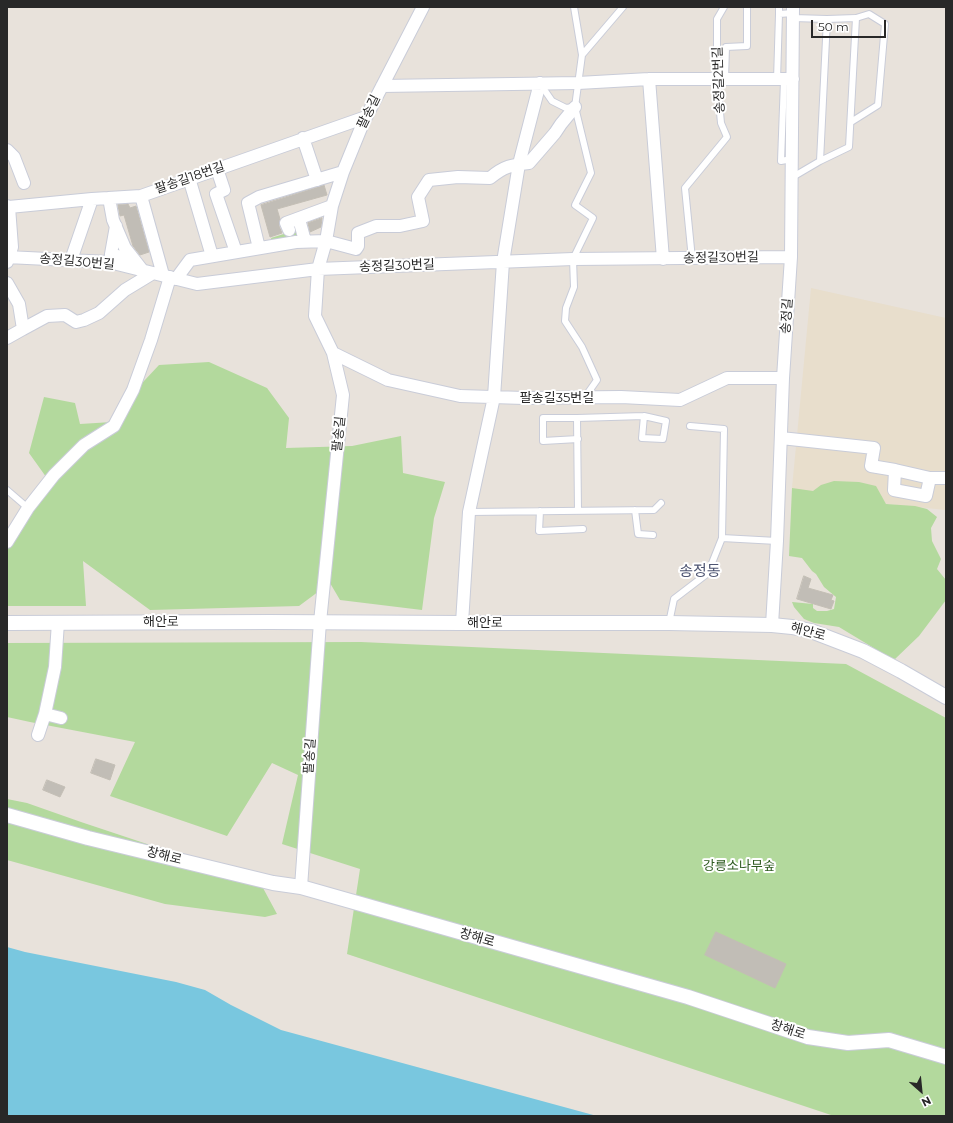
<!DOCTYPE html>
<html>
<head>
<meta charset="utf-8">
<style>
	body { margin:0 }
	#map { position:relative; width:953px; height:1123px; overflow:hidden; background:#e8e2db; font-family:Montserrat,sans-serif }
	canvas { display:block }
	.frame { position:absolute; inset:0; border:8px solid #282828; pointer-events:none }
	.north { position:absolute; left:901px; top:1071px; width:40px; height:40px; -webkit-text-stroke:3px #fff; paint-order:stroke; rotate:153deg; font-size:11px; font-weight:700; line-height:16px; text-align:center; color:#282828 }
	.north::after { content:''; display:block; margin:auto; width:14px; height:18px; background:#282828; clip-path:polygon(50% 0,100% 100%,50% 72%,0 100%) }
	.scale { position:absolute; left:811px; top:20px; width:75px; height:18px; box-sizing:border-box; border:2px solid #282828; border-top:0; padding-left:5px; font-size:12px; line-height:14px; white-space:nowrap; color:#282828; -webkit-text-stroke:3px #fff; paint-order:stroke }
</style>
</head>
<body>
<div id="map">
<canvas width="953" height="1123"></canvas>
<div class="frame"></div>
<div class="north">N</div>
<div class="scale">50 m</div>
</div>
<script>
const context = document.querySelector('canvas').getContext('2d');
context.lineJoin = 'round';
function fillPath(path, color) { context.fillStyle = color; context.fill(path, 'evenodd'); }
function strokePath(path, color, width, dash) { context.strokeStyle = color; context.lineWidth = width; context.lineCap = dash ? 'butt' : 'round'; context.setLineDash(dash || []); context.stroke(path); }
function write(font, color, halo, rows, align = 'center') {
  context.font = font + ' Montserrat,"Noto Sans KR",sans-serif'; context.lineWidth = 4; context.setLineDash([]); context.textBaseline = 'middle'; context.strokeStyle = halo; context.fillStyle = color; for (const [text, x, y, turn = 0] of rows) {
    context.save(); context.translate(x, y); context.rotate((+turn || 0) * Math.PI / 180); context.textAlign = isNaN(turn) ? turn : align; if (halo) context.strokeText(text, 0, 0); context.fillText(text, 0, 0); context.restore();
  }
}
const education = new Path2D(`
	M 811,288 L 946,318 L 946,510 L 886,504 L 882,498 L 810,493 L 792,488 Z`);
const green = new Path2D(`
	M 297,223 L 301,236 L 273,244 L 271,238 L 290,232 L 289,225 Z
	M 209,362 L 267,388 L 289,418 L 286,448 L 352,446 L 401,436 L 403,473 L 445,482 L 434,518 L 422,610 L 340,600 L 330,583 L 299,606 L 150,610 L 83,561 L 86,606 L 7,606 L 7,539 L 49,481 L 29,453 L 44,397 L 75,403 L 80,424 L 112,422 L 129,397 L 159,365 Z
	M 834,481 L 859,482 L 876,486 L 886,504 L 915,506 L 927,509 L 937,517 L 931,528 L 932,541 L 941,559 L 937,569 L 946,580 L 946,600 L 919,636 L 895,659 L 887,656 L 839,627 L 814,623 L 804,619 L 794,607 L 792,602 L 813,604 L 813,608 L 817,611 L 827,611 L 834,609 L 836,597 L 824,587 L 816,574 L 812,571 L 802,558 L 789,556 L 792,488 L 813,491 L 821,485 Z
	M 361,642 L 846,664 L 946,718 L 946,1116 L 834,1116 L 347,954 L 360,869 L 282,844 L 298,775 L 272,763 L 227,836 L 110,796 L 135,742 L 30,722 L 7,717 L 7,643 Z
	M 7,799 L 27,803 L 81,822 L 147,844 L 199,870 L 263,888 L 277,914 L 265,917 L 165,904 L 7,860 Z`);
const water = new Path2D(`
	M 7,947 L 25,952 L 176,982 L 205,990 L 231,1005 L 281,1030 L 597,1116 L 7,1116 Z`);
const building = new Path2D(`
	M 324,185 L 327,195 L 277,209 L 280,219 L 279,226 L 282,233 L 270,237 L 261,205 Z
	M 128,204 L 130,208 L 136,206 L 149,252 L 140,255 L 133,246 L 124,215 L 120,216 L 118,205 Z
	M 322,218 L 321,227 L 310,232 L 308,223 Z
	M 804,576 L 811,579 L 808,588 L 833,595 L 831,600 L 834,601 L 831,609 L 797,599 Z
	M 96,759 L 115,765 L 110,780 L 91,773 Z
	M 47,780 L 65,787 L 60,797 L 43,790 Z
	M 716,932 L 786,964 L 775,988 L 705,955 Z`);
const service = new Path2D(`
	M 574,7 L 582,55
	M 779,7 L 779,14 L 793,13
	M 725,80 L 726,47 L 747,46 L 747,7
	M 777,80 L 779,14
	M 784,80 L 781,161 L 792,159
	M 541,85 L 552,101 L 566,108 L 573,107
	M 851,122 L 878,105 L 885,24 L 869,14 L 856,18
	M 820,161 L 849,147 L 856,18 L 827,19
	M 791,178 L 820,161 L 827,19 L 793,18
	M 692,259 L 685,188 L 727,137 L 721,123 L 717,80 L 717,19 L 724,7
	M 585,397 L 597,380 L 582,347 L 565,321 L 566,308 L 574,287 L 573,259 L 593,218 L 575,205 L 591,173 L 575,107 L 582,55 L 623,7
	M 577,418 L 543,418 L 543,441 L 578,439
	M 690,426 L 724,429 L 722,538 L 777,541
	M 7,490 L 28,508
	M 635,510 L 638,534 L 653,535
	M 540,511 L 539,531 L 583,529
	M 578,511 L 577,418 L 644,416 L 642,438 L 663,439 L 666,421 L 644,416
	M 469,512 L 654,510 L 661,503
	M 669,623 L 674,599 L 708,573 L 722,538`);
const minor = new Path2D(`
	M 649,79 L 663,259
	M 382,86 L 578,83 L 649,79 L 793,79
	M 303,138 L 317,180
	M 7,150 L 14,157 L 24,183
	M 217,169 L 224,190 L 216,194 L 236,252
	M 189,178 L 212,256
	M 141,196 L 163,275
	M 109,198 L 113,220 L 125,248 L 143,271
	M 7,206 L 9,207 L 92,199 L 141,196 L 366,117
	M 299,219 L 305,241
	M 116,226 L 111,254 L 126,259
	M 289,230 L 286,223 L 332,206
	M 259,248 L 248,203 L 259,197 L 343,172
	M 7,257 L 109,262 L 197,284 L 318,269 L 573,259 L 791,257
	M 71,260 L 92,199
	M 7,262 L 12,247 L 9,207
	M 176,279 L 190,260 L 296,242 L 326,241 L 356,249 L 358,246 L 358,233 L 376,226 L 400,226 L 423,221 L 418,197 L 429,180 L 458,177 L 490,178 C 504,166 512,165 529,163 L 555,133 L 561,124 L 575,107
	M 7,283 L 19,304 L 23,329 L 47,316 L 65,315 L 76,322 L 84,320 L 99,313 L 125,290 L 153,273
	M 7,338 L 23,329
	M 333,353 L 388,380 L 460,396 L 524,398 L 621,397 L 680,400 L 727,378 L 783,378
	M 781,438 L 874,448 L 871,466 L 895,470 L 894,490 L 926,496 L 930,478 L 895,470
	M 930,478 L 946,478
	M 7,542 L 28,508 L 54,475 L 84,445 L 114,426 L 133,390 L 151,340 L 170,277
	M 58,622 L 55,667 L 45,714 L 61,718
	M 462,623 L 469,512 L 494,397 L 503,262 L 519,164 L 540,83
	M 772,625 L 777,541 L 783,378 L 791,257 L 793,7
	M 38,735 L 45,714
	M 301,887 L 320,622 L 343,395 L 333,353 L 315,316 L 318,269 L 326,241 L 332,206 L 343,172 L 363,123 L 423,7`);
const tertiary = new Path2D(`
	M 7,623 L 270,622 L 462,623 L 669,623 L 772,625 L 792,627 L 811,631 L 863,651 L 901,671 L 946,697
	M 7,815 L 88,838 L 273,883 L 301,887 L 688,997 L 808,1037 L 848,1043 L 889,1040 L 946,1057`);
const streetNames = [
	["송정길2번길",719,80,-92],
	["팔송길",369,112,-64],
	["팔송길18번길",190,178,-19],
	["송정길30번길",721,258,-1],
	["송정길30번길",77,262,5],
	["송정길30번길",397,266,-2],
	["송정길",787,316,-86],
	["팔송길35번길",557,398],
	["팔송길",339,434,-84],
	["해안로",161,622],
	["해안로",485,623],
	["해안로",808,632,15],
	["팔송길",310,756,-86],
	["창해로",164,856,14],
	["창해로",477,938,16],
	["창해로",788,1030,18]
];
const parkNames = [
	["강릉소나무숲",739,866]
];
const quarterNames = [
	["송정동",700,572]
];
fillPath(education, '#e8decc');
fillPath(green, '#b3d99d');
fillPath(water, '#79c7df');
fillPath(building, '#c1bdb6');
strokePath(building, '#c3beb5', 1);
strokePath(service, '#c9ccd8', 8);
strokePath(minor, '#c9ccd8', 14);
strokePath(tertiary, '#c9ccd8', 16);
strokePath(service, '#fff', 6);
strokePath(minor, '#fff', 12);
strokePath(tertiary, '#fff', 14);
write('13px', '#282828', '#fff', streetNames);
write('13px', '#2f5b21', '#fff', parkNames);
write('15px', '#4e5572', '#fff', quarterNames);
</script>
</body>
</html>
